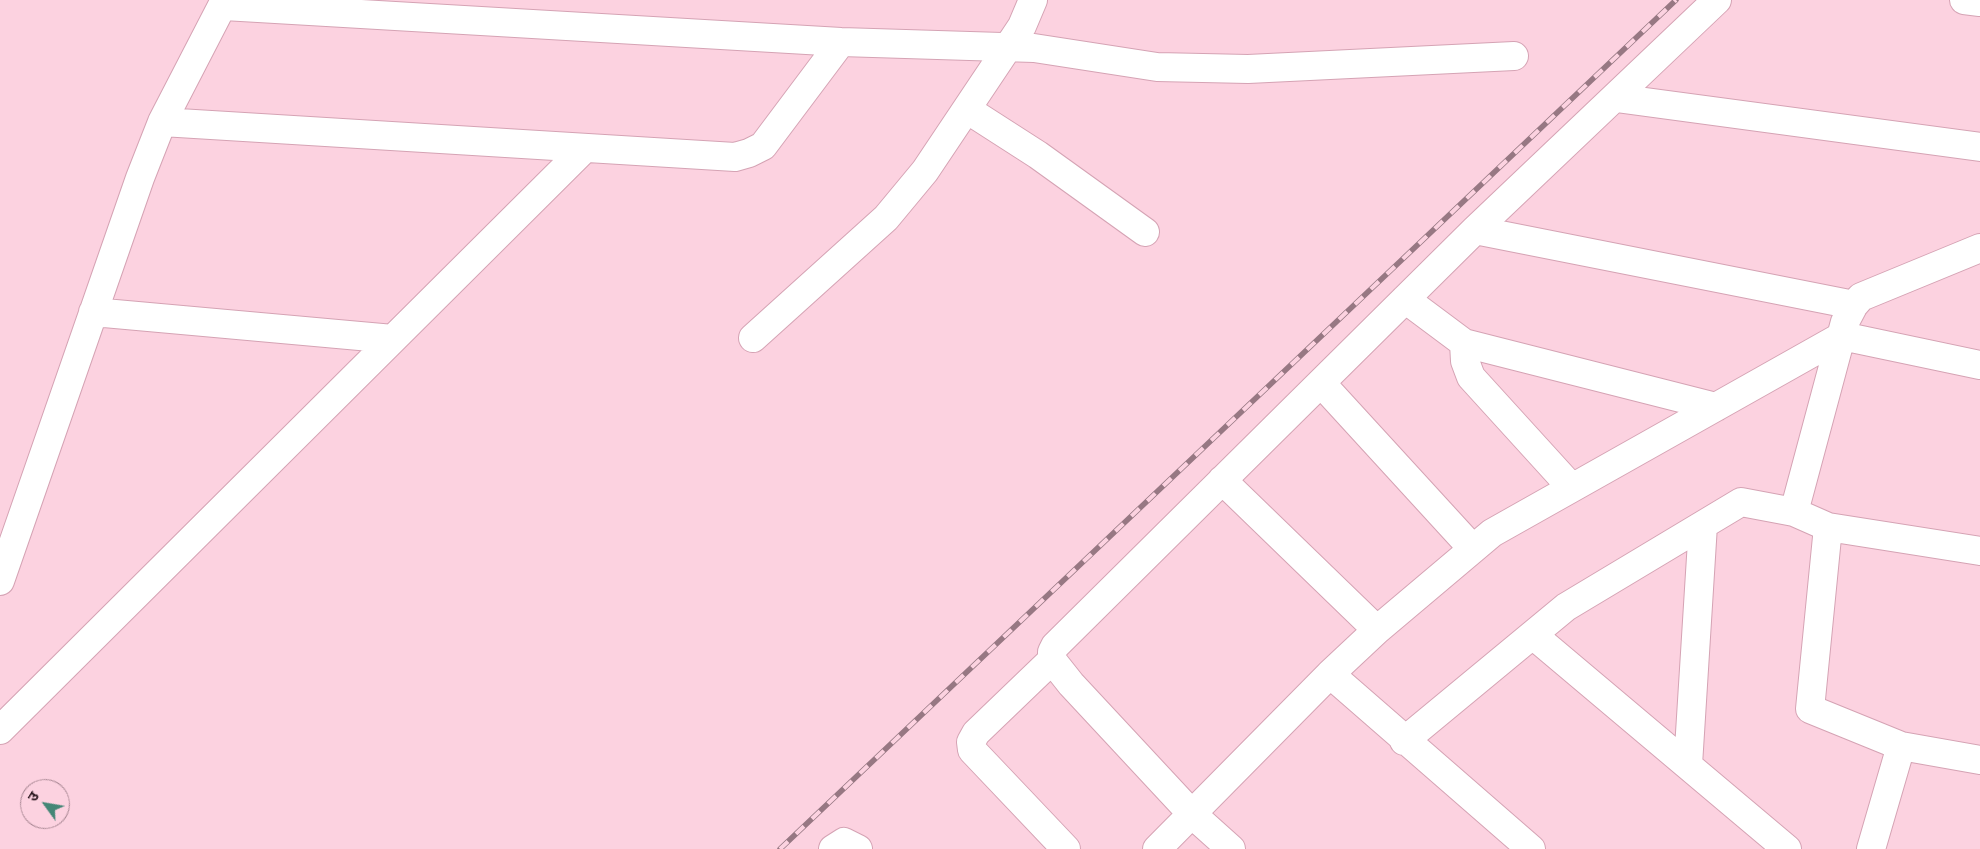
<!DOCTYPE html>
<html>
<head>
<meta charset="utf-8">
<style>
	body { margin:0 }
	#map { position:relative; width:1980px; height:849px; overflow:hidden; background:#fcd2e0; font-family:Quicksand,"Noto Sans Devanagari",sans-serif }
	canvas { display:block }
	.north { position:absolute; left:20px; top:779px; width:50px; height:50px; box-sizing:border-box; background:#fcd2e0; border:1px solid #a78692; border-radius:50%; rotate:302deg; font-size:14px; font-weight:700; line-height:20px; text-align:center; color:#27151c }
	.north::after { content:''; display:block; margin:auto; width:18px; height:22px; background:#448676; clip-path:polygon(50% 0,100% 100%,50% 72%,0 100%) }
</style>
</head>
<body>
<div id="map">
<canvas width="1980" height="849"></canvas>
<div class="north">उ</div>
</div>
<script>
const context = document.querySelector('canvas').getContext('2d');
context.lineJoin = 'round';
function strokePath(path, color, width, dash) { context.strokeStyle = color; context.lineWidth = width; context.lineCap = dash ? 'butt' : 'round'; context.setLineDash(dash || []); context.stroke(path); }
const street = new Path2D(`
	M 1964,0 L 1980,2
	M 224,6 L 841,42 L 1034,48 L 1157,67 L 1248,69 L 1514,56
	M 1616,98 L 1980,147
	M 968,110 L 1038,155 L 1145,232
	M 162,122 L 735,157 L 749,153 L 763,146 L 841,42
	M 1475,230 L 1854,305
	M 1405,299 L 1464,343 L 1716,407
	M 93,312 L 393,339
	M 753,338 L 886,218 L 925,171 L 1008,47 L 1022,26 L 1033,0
	M 1464,343 L 1465,361 L 1471,377 L 1572,488
	M 1321,383 L 1473,549
	M 1222,480 L 1377,630
	M 1794,512 L 1845,322 L 1854,305 L 1861,297 L 1980,248
	M 1828,527 L 1810,709 L 1901,746 L 1871,849
	M 0,581 L 140,178 L 162,122 L 225,0
	M 1533,635 L 1787,849
	M 1052,660 L 976,733 L 971,742 L 972,750 L 1066,849
	M 1330,674 L 1531,849
	M 0,730 L 585,148
	M 1404,741 L 1566,607 L 1741,502 L 1794,512 L 1828,527 L 1980,551
	M 1901,746 L 1980,760
	M 1688,765 L 1703,525
	M 833,849 L 844,842 L 858,849
	M 1157,849 L 1330,674 L 1377,630 L 1492,533 L 1842,336 L 1980,365
	M 1231,849 L 1192,814 L 1071,684 L 1052,660 L 1052,652 L 1055,646 L 1475,230 L 1717,0`);
const rail = new Path2D(`
	M 780,849 L 1676,0`);
strokePath(street, '#d5a3b4', 30);
strokePath(street, '#fff', 28);
strokePath(rail, '#977883', 5.5);
strokePath(rail, '#fcd2e0', 4, [11]);
</script>
</body>
</html>
